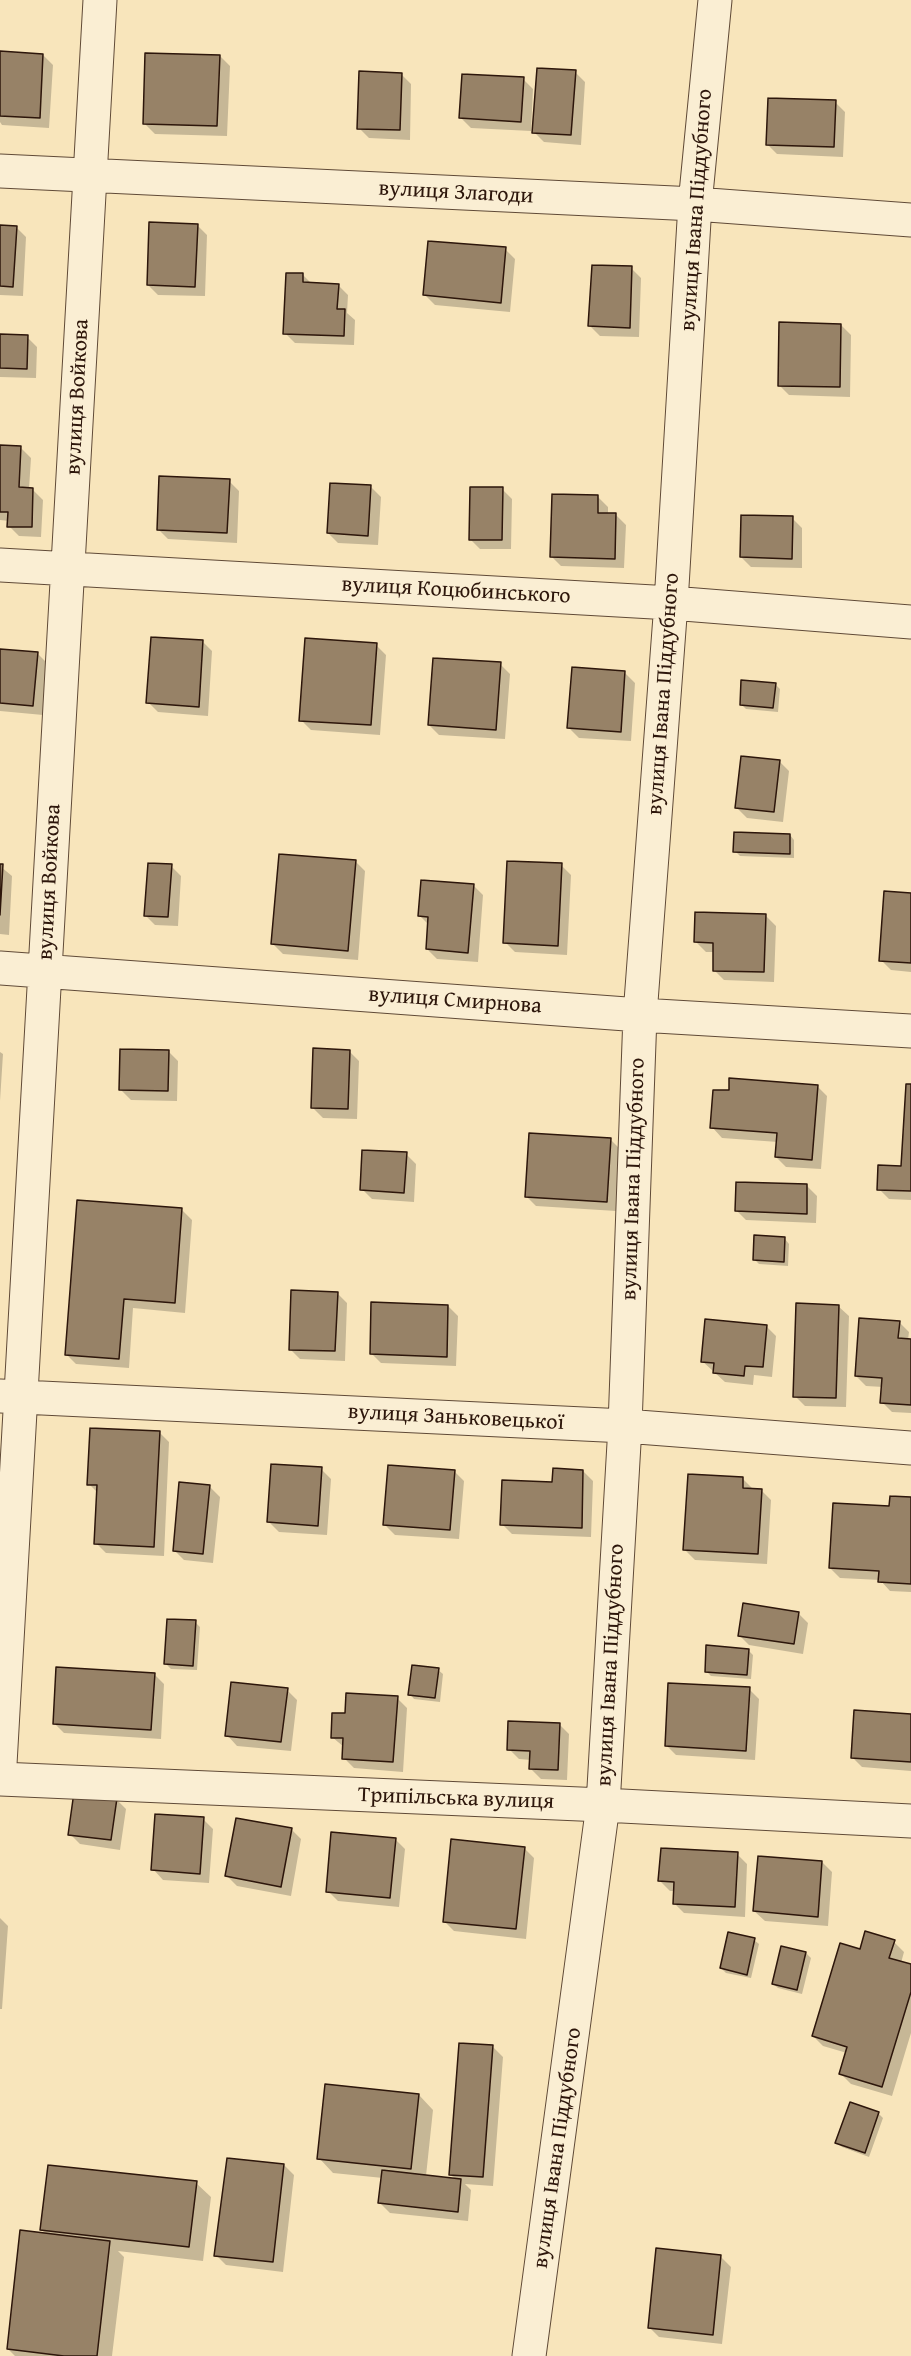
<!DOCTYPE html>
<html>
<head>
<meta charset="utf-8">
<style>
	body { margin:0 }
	canvas { display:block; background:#f8e5bb }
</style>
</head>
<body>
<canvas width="911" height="2356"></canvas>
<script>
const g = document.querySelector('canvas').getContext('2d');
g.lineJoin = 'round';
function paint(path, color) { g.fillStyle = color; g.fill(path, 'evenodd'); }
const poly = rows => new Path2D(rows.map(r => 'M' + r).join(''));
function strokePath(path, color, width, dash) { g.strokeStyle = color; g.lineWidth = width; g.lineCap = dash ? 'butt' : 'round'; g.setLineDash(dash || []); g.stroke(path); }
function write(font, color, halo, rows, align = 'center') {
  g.font = font + ' "Gentium Book Plus",serif'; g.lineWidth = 4.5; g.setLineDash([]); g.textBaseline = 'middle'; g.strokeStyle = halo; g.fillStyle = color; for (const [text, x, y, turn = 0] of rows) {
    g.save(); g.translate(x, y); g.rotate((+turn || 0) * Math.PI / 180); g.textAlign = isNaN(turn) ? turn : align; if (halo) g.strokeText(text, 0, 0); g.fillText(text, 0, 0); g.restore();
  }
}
paint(poly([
	[0,53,43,55,53,65,49,128,2,125,0,122],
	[220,56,230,66,227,136,155,134,145,124],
	[575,72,585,82,581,145,544,142,534,132],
	[401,74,411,84,410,140,369,138,359,128],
	[523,79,533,89,531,131,471,128,461,118],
	[835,102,845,112,843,157,777,154,767,144],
	[197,225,207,235,205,296,158,295,148,285],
	[0,226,16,227,26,237,23,296,0,295],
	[505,249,515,259,510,312,435,305,425,295],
	[631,268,641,278,639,337,600,336,590,326],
	[303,275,312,284,338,285,348,295,347,313,355,320,354,345,295,343,285,333],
	[841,325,851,335,850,397,789,395,779,385],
	[0,336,27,337,37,347,36,378,0,377],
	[0,446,21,448,31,458,29,489,33,490,43,500,41,537,19,536,9,526,9,521,0,520],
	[229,481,239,491,237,543,168,539,158,529],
	[371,487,381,497,378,545,338,543,328,533],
	[502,489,512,499,511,549,480,549,470,539],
	[598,497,608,507,608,514,616,515,626,525,624,568,561,566,551,556],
	[792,518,802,528,802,568,751,567,741,557],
	[202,641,212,651,208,716,158,712,148,702],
	[376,645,386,655,380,735,311,730,301,720],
	[0,650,37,653,47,663,43,715,0,711],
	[500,664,510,674,505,739,439,735,429,725],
	[625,673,635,683,631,741,579,738,569,728],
	[775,684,780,689,778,712,746,709,741,704],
	[779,761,789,771,783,822,747,818,737,808],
	[790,835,794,840,794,858,740,856,735,851],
	[355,861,365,871,358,960,283,954,273,944],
	[561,865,571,875,567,955,515,952,505,942],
	[0,866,12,876,9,935,0,934],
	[171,866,181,876,178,926,155,925,145,915],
	[473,885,483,895,478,962,437,959,427,949,429,925,420,916],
	[911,894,911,972,891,970,881,960],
	[766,916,776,926,774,982,724,980,714,970,715,952,706,952,696,942],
	[168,1051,178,1061,177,1101,131,1100,121,1090],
	[349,1051,359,1061,357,1119,323,1118,313,1108],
	[0,1052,3,1054,0,1101],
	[817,1086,827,1096,821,1169,786,1167,776,1157,778,1142,722,1138,712,1127],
	[911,1086,911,1200,889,1199,879,1189,902,1167],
	[610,1139,620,1149,616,1211,536,1206,526,1196],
	[406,1154,416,1164,414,1202,372,1199,362,1189],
	[807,1186,817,1196,816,1223,746,1220,736,1210],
	[182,1210,192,1220,185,1313,133,1308,129,1368,76,1364,66,1354],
	[785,1239,789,1244,788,1266,759,1264,754,1259],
	[337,1293,347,1303,345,1361,300,1359,290,1349],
	[448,1306,458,1316,456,1366,381,1363,371,1353],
	[838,1306,849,1316,846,1407,805,1406,795,1396],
	[899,1322,909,1332,908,1340,911,1340,911,1413,892,1412,882,1402,883,1387,866,1386,856,1376],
	[766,1326,776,1336,772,1377,754,1375,753,1385,725,1382,702,1361],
	[159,1432,169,1442,164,1556,106,1553,96,1543,98,1493,89,1484],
	[321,1469,331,1479,327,1535,279,1532,269,1522],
	[454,1471,464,1481,459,1539,395,1535,385,1525],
	[583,1471,593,1481,591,1537,512,1534,502,1524],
	[743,1479,753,1489,761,1490,771,1500,767,1564,695,1560,685,1550],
	[210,1487,220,1497,213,1563,184,1560,174,1550],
	[911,1498,911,1592,890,1591,880,1580,840,1578,830,1568,891,1508],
	[798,1613,808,1623,803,1654,749,1645,739,1635],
	[195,1622,200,1627,197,1670,171,1669,166,1664],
	[748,1650,753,1655,751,1679,711,1676,706,1671],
	[438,1670,443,1674,440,1702,414,1699,410,1694],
	[154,1674,164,1684,161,1739,64,1733,54,1723],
	[749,1689,759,1699,755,1760,676,1755,666,1745],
	[287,1690,297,1700,291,1751,237,1746,227,1735],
	[397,1698,407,1708,403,1772,354,1768,344,1758,344,1747,332,1737,346,1715],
	[911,1715,911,1771,862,1767,852,1757],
	[559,1724,569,1734,567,1780,541,1779,531,1769,531,1760,519,1759,509,1749],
	[116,1799,126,1809,120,1850,80,1844,70,1834],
	[203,1819,213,1829,209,1883,163,1880,153,1869],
	[291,1829,301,1839,291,1896,237,1886,227,1876],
	[395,1839,405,1849,399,1907,338,1901,328,1891],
	[524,1848,534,1858,526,1939,454,1931,444,1921],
	[737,1854,747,1864,745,1917,684,1913,674,1903,675,1891,670,1891,660,1881],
	[822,1862,832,1872,828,1926,765,1921,754,1911],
	[0,1918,8,1926,2,2009,0,2009],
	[754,1940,759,1944,751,1978,726,1973,721,1968],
	[894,1942,904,1952,901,1963,911,1966,911,2033,892,2096,851,2084,841,2074,847,2053,823,2046,813,2036,861,1950],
	[782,1948,806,1953,811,1958,802,1994,778,1988,773,1984],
	[493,2047,503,2057,493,2186,465,2184,471,2190,468,2221,390,2213,380,2203,383,2178,333,2173,319,2158,419,2095,433,2110,426,2176,456,2180,450,2174],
	[878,2113,883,2118,869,2157,842,2147,837,2143],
	[284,2165,294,2175,283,2272,226,2265,216,2255],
	[196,2183,211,2197,203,2261,118,2251,124,2257,112,2356,15,2356,8,2349,47,2235,42,2230],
	[721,2257,731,2267,722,2344,659,2337,649,2327]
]), '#0003');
const building = poly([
	[0,51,43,54,40,118,0,116,0,51],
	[145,53,220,55,217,126,143,124,145,53],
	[537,68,576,70,571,135,532,133,537,68],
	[359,71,402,73,400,130,357,129,359,71],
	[462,74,524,77,521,122,459,118,462,74],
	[768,98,836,100,834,147,766,145,768,98],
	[149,222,198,224,195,287,147,285,149,222],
	[0,225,17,226,13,287,0,286,0,225],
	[428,241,506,247,501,303,423,295,428,241],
	[592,265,632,266,630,328,588,326,592,265],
	[286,273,303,273,303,282,339,284,337,309,345,309,344,336,283,334,286,273],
	[779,322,841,324,840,387,778,386,779,322],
	[0,334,28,335,27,369,0,368,0,334],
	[0,445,21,446,19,487,33,488,32,527,7,527,8,512,0,512,0,445],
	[159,476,230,479,227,533,157,530,159,476],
	[330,483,371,485,368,536,327,533,330,483],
	[470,487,503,487,502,540,469,540,470,487],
	[552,494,598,495,598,513,616,513,615,559,550,557,552,494],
	[741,515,793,516,792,559,740,557,741,515],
	[151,637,203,640,199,707,146,703,151,637],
	[305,638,377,643,371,725,299,721,305,638],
	[0,649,38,652,33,706,0,703,0,649],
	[433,658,501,662,496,730,428,725,433,658],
	[572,667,625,671,621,732,567,728,572,667],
	[741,680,776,683,773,708,740,705,741,680],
	[741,756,780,760,774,812,735,808,741,756],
	[734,832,790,834,790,854,733,852,734,832],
	[279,854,356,860,348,951,271,944,279,854],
	[507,861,562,863,558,946,503,943,507,861],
	[148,863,172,864,168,917,144,916,148,863],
	[0,864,3,864,0,915,0,864],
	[421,880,474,884,468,953,426,949,428,917,418,916,421,880],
	[884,891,911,893,911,963,879,961,884,891],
	[695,912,766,914,764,972,713,971,713,943,694,942,695,912],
	[313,1048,350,1050,348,1109,311,1108,313,1048],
	[120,1049,169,1050,168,1091,119,1090,120,1049],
	[729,1078,818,1085,812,1160,775,1157,777,1133,710,1128,713,1090,729,1090,729,1078],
	[906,1084,911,1084,911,1191,877,1190,878,1165,901,1166,906,1084],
	[529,1133,611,1138,607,1202,525,1197,529,1133],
	[362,1150,407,1152,404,1193,360,1190,362,1150],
	[736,1182,807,1184,807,1214,735,1211,736,1182],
	[77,1200,182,1208,175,1303,124,1299,119,1359,65,1355,77,1200],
	[754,1235,785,1237,784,1262,753,1260,754,1235],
	[291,1290,338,1292,335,1351,289,1350,291,1290],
	[371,1302,448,1305,447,1357,370,1354,371,1302],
	[796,1303,839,1305,836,1398,793,1397,796,1303],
	[859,1318,900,1321,898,1338,911,1339,911,1405,880,1403,882,1378,855,1376,859,1318],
	[705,1319,767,1325,763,1367,745,1366,744,1376,713,1373,714,1363,701,1362,705,1319],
	[90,1428,160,1431,154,1547,94,1544,97,1485,87,1485,90,1428],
	[271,1464,322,1467,318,1526,267,1522,271,1464],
	[388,1465,455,1470,450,1530,383,1525,388,1465],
	[553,1468,583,1470,582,1528,500,1525,502,1480,552,1482,553,1468],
	[688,1474,743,1477,743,1488,762,1489,758,1554,683,1550,688,1474],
	[179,1482,210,1485,203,1554,173,1551,179,1482],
	[890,1496,911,1497,911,1584,878,1582,879,1571,829,1568,833,1503,889,1506,890,1496],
	[743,1603,799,1612,794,1644,738,1636,743,1603],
	[167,1619,196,1620,193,1666,164,1664,167,1619],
	[706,1645,749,1649,747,1675,705,1672,706,1645],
	[412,1665,439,1668,435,1698,408,1695,412,1665],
	[56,1667,155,1673,151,1730,53,1724,56,1667],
	[231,1682,288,1688,281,1742,225,1736,231,1682],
	[668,1683,750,1687,746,1751,665,1746,668,1683],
	[346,1693,398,1696,393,1762,342,1759,343,1738,331,1738,332,1713,345,1713,346,1693],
	[854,1710,911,1714,911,1762,851,1758,854,1710],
	[508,1721,560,1723,558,1770,529,1769,530,1751,507,1750,508,1721],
	[74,1792,117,1798,111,1840,68,1835,74,1792],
	[155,1814,204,1817,200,1874,151,1870,155,1814],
	[236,1818,292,1828,281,1887,225,1876,236,1818],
	[331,1832,396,1838,390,1898,326,1892,331,1832],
	[451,1839,525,1847,516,1929,443,1922,451,1839],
	[661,1848,738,1852,735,1907,673,1904,674,1882,658,1881,661,1848],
	[758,1856,822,1861,818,1917,753,1911,758,1856],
	[865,1931,895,1940,889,1958,911,1964,911,1992,882,2087,839,2074,847,2047,812,2036,840,1943,860,1949,865,1931],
	[728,1932,755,1938,747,1975,720,1968,728,1932],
	[781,1946,806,1952,797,1990,772,1984,781,1946],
	[459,2043,493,2045,483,2177,449,2175,459,2043],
	[325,2084,419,2094,411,2169,317,2159,325,2084],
	[850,2102,879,2112,865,2153,835,2143,850,2102],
	[227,2158,284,2164,273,2262,214,2256,227,2158],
	[48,2165,197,2181,189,2247,40,2230,48,2165],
	[382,2170,461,2179,458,2212,378,2203,382,2170],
	[20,2230,110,2241,97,2356,64,2356,7,2349,20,2230],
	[656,2248,721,2255,713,2335,648,2328,656,2248]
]);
paint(building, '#978267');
strokePath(building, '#2d160b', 1.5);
const minor = poly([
	[0,171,695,204,911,220],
	[0,565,671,603,911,622],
	[0,968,640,1015,911,1031],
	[0,1396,625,1426,911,1448],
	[0,1764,100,0],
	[0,1779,603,1805,911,1821],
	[529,2356,603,1805,625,1426,640,1015,671,603,695,204,715,0]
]);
strokePath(minor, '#604a37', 35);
strokePath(minor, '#faeed3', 33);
write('22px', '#2d160b', '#faeed3', [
	["вулиця Злагоди",456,193,3],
	["вулиця Івана Піддубного",697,210,-86],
	["вулиця Войкова",78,397,-87],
	["вулиця Коцюбинського",456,591,3],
	["вулиця Івана Піддубного",664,694,-86],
	["вулиця Войкова",50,882,-87],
	["вулиця Смирнова",455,1001,4],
	["вулиця Івана Піддубного",634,1179,-88],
	["вулиця Заньковецької",456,1418,3],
	["вулиця Івана Піддубного",611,1665,-87],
	["Трипільська вулиця",456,1799,2],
	["вулиця Івана Піддубного",558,2148,-82]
]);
</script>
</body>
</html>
